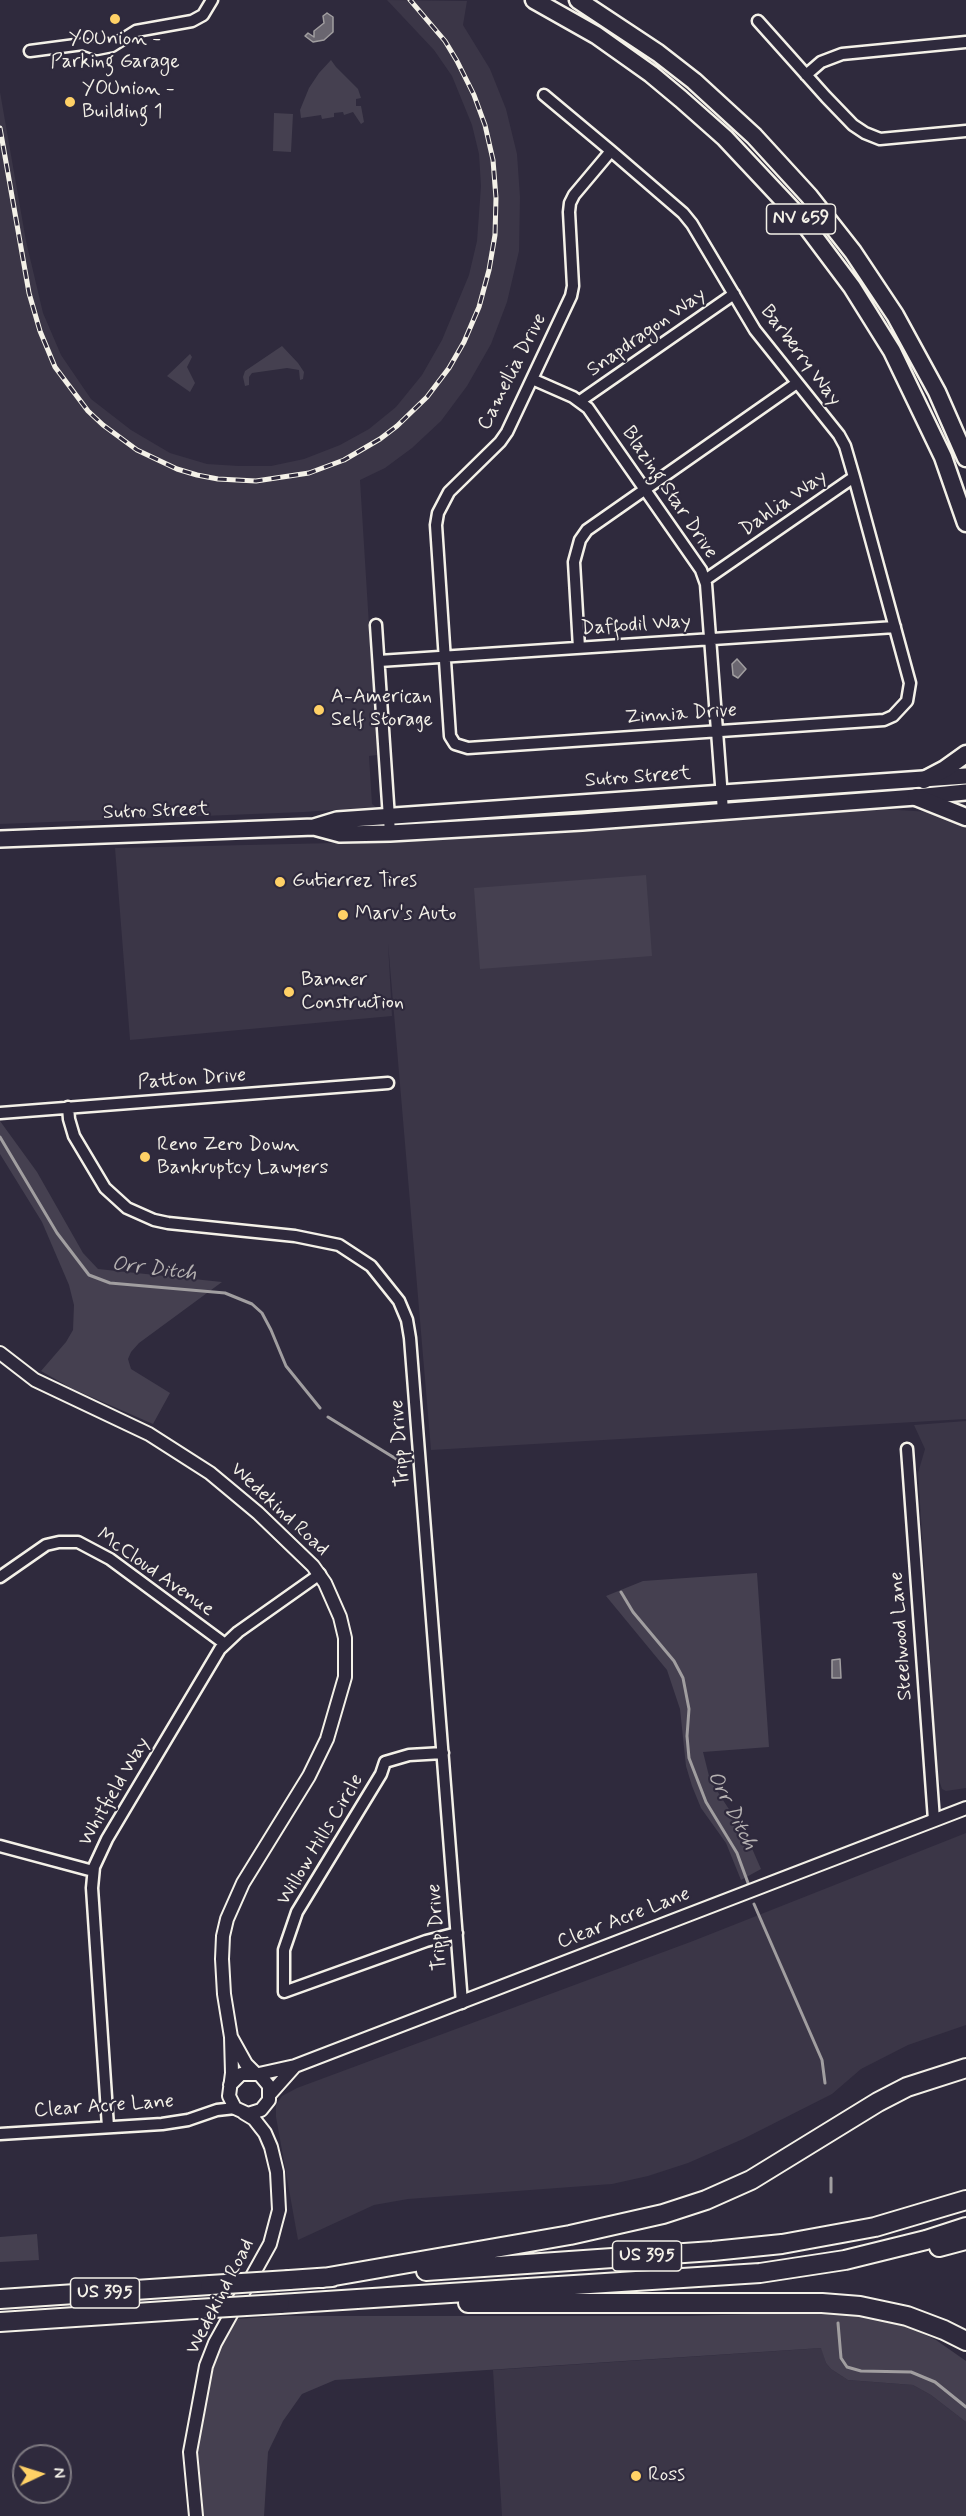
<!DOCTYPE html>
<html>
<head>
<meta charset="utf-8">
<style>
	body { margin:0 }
	#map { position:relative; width:966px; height:2516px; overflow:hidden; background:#2f2a3d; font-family:Mynerve,sans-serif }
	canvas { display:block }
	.north { position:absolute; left:12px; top:2444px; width:60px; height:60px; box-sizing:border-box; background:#2f2a3d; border:2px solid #7e7a81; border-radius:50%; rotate:86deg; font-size:16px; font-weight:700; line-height:24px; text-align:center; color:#f4f1e8 }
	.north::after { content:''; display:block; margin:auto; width:21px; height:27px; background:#ffd166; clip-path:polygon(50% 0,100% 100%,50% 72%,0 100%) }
</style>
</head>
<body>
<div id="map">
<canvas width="966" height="2516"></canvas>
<div class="north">N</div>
</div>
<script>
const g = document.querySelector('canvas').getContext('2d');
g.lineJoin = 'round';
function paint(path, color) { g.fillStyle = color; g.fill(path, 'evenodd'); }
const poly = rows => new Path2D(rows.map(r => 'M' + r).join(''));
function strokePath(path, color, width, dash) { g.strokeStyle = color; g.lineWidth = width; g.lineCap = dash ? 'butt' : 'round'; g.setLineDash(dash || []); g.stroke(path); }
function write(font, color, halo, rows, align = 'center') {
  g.font = font + ' Mynerve,sans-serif'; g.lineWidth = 4.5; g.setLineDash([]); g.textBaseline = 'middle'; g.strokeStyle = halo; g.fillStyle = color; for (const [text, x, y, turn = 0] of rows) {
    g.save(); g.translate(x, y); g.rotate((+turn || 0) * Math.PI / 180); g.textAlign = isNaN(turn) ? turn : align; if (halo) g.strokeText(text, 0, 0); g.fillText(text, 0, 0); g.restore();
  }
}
paint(poly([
	[387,0,467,1,463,25,490,69,506,109,517,154,520,197,519,251,507,302,491,344,467,386,441,421,412,448,385,468,360,480,377,755,369,756,372,804,376,807,304,812,0,824,0,92,26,241,43,313,61,355,91,399,131,430,170,453,207,464,239,466,271,466,304,459,340,445,369,429,396,407,422,375,442,340,469,275,477,241,481,186,479,154,472,125,452,76,434,50],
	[881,809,931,812,966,822,966,1419,431,1450,388,943,392,1016,130,1040,115,848,379,842],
	[966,1421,966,1788,946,1791,942,1789,938,1777,918,1473,925,1449,914,1425],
	[966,1833,966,2025,908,2045,861,2069,832,2094,743,2139,688,2163,648,2176,612,2184,408,2199,374,2205,298,2240,276,2117,276,2105,282,2096,297,2088,693,1941],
	[822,2348,826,2363,831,2369,848,2380,913,2385,931,2395,966,2422,966,2516,502,2516,493,2370]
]), '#3b3647');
paint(poly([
	[331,60,336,67,358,89,361,98,356,99,356,106,361,106,364,122,361,124,353,112,344,115,343,112,334,113,334,117,322,119,321,115,301,118,300,110,309,88,319,73],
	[274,113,293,114,291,152,273,151],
	[282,346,298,363,304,372,303,379,300,380,299,370,287,368,252,373,249,377,249,385,245,386,243,377,245,371],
	[190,354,192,357,187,367,195,383,190,392,167,376],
	[646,875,652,956,480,969,474,888],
	[0,1121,37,1172,83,1253,98,1269,222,1282,139,1343,131,1352,128,1359,131,1369,170,1393,153,1424,71,1388,41,1371,66,1342,73,1330,74,1305,69,1285,42,1222,0,1154],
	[757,1573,769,1747,703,1752,710,1780,747,1837,761,1869,741,1880,726,1843,701,1808,692,1786,686,1766,680,1709,667,1670,606,1596,643,1581],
	[37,2234,39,2260,0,2262,0,2237],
	[817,2312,862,2315,905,2325,936,2340,966,2361,966,2422,931,2395,913,2385,848,2380,831,2369,826,2363,821,2348,335,2380,302,2394,283,2421,268,2452,264,2516,202,2516,196,2467,198,2442,214,2361,237,2319,281,2316,690,2316]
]), '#454050');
const water = poly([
	[327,13,333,17,333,32,324,40,313,42,305,36,308,33,314,37,314,31,324,23,323,16,327,13],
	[737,659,746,669,738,678,733,675,732,664,737,659],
	[840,1659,841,1678,832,1678,832,1660,840,1659]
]);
paint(water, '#6a6670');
strokePath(water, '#a19ea0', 1.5);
strokePath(poly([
	[0,1137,57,1233,89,1275,110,1283,225,1293,252,1304,262,1313,271,1330,286,1366,320,1408],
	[328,1417,406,1465],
	[621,1592,633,1612,674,1661,683,1678,689,1709,687,1736,689,1758,706,1802,737,1853,748,1883],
	[754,1904,822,2060,825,2083],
	[831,2178,831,2192],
	[838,2323,841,2358,847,2367,861,2371,911,2372,935,2382,966,2407]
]), '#a19ea0', 3);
const minor = poly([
	[758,21,826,97,853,125,865,133,880,139,966,131],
	[30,51,83,44,97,49,112,46,136,31,192,21,203,15,212,0],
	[806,75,821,62,842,54,966,42],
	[544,95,611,151,683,213,692,224,755,330,839,435,845,446,854,477,910,683,907,701,893,716,884,720,468,748,455,744,450,736,436,525,438,513,449,492,500,442,507,432,571,296,573,286,569,212,570,203,574,195,611,151],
	[532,379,573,397,588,408,701,570,706,584,723,811],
	[580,401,734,294],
	[705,580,854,477],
	[376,625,390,833],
	[579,648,574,562,580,540,587,530,797,383],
	[379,661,895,627],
	[68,1107,69,1119,74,1136,105,1188,127,1208,154,1220,168,1223,295,1236,339,1245,371,1266,399,1301,407,1320,410,1338,462,2003],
	[0,1113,388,1083],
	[907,1449,934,1820],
	[0,1577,46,1545,59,1542,78,1542,110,1559,225,1644],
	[443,1753,409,1755,385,1762,381,1774,297,1912,284,1950,284,1992,426,1941,457,1933],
	[0,1846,93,1871],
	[108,2127,92,1888,94,1867,107,1839,220,1649,238,1632,320,1574],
	[0,2134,162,2124,188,2120,217,2110,235,2108]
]);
const tertiary = poly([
	[0,1353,35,1380,149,1434,210,1473,258,1513,313,1566,325,1583,340,1617,345,1638,345,1677,327,1739,309,1776,243,1883,227,1919,223,1936,222,1959,224,1994,231,2037,232,2073,229,2096,235,2108,248,2114,261,2110,269,2100,269,2086,259,2074,241,2074,230,2085],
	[231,2037,246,2064,255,2073],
	[259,2074,295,2066,966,1808],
	[271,2093,295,2066],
	[196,2516,190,2452,206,2366,215,2343,270,2244,279,2210,277,2172,271,2147,265,2133,254,2119,244,2113]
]);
const secondary = poly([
	[314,827,340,834,390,833,582,822,916,797,966,792],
	[0,839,314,827,337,820,966,776]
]);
const primary = poly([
	[534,0,596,35,651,74,681,99,725,138,801,219,852,287,892,351,943,457,966,523],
	[578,0,658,53,694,81,754,136,809,196,853,252,895,315,937,392,966,458],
	[924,780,945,769,966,754],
	[916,797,966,817]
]);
const motorway = poly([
	[939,2247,966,2240],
	[426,2271,713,2251,782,2244,875,2227,966,2200],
	[323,2278,570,2235,663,2214,706,2200,751,2180,878,2102,907,2087,966,2068],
	[289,2280,332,2277],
	[0,2299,210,2285],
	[468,2303,822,2303,860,2306,907,2316,944,2330,966,2341],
	[280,2304,760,2273,845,2260,926,2240,966,2227],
	[0,2322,196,2309]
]);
strokePath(minor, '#f4f1e8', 15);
strokePath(tertiary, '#f4f1e8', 16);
strokePath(secondary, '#f4f1e8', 20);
strokePath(primary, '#f4f1e8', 21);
strokePath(motorway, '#f4f1e8', 22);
strokePath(minor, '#2f2a3d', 10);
strokePath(tertiary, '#2f2a3d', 12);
strokePath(secondary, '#2f2a3d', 15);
strokePath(primary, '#2f2a3d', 16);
strokePath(motorway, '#2f2a3d', 18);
const rail = poly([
	[0,128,29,293,40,331,55,367,88,411,103,425,137,450,177,469,197,475,218,479,256,481,309,473,344,460,380,439,397,426,427,397,449,368,464,342,479,307,489,270,495,235,496,198,493,160,485,125,474,95,457,61,445,41,410,0]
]);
strokePath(rail, '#f4f1e8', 5);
strokePath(rail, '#2f2a3d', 3, [9]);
const motorwayBridge = poly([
	[210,2285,289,2280],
	[196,2309,280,2304]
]);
strokePath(motorwayBridge, '#f4f1e8', 22, []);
strokePath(motorwayBridge, '#2f2a3d', 18);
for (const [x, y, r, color] of [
	[115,19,6,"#ffd166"],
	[70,102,6,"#ffd166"],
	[319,710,6,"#ffd166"],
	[280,882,6,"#ffd166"],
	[343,915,6,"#ffd166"],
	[289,992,6,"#ffd166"],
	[145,1157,6,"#ffd166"],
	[636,2476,6,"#ffd166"]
]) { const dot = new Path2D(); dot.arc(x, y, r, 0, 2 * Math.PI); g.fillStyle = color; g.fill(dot); strokePath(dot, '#2f2a3d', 2); }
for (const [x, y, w] of [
	[801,219,69],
	[647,2256,69],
	[105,2293,69]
]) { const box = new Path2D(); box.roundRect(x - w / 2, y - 15, w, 30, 4.5); g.fillStyle = '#2f2a3d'; g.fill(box); strokePath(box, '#f4f1e8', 1.5); }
write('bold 18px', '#f4f1e8', null, [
	["NV 659",801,219],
	["US 395",647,2256],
	["US 395",105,2293]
]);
write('20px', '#f4f1e8', '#2f2a3d', [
	["YOUnion -",115,40,"center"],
	["Parking Garage",115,63,"center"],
	["YOUnion -",82,90],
	["Building 1",82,113],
	["A-American",331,698],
	["Self Storage",331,721],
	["Gutierrez Tires",292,882],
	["Marv's Auto",355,915],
	["Banner",301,981],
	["Construction",301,1004],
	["Reno Zero Down",157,1146],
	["Bankruptcy Lawyers",157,1169],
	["Ross",648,2476]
], 'left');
write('20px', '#f4f1e8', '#2f2a3d', [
	["Snapdragon Way",647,333,-35],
	["Barberry Way",800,356,53],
	["Camellia Drive",513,372,-63],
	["Blazing Star Drive",669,493,56],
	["Dahlia Way",784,504,-35],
	["Daffodil Way",636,626,-4],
	["Zinnia Drive",681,715,-4],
	["Sutro Street",638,778,-4],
	["Sutro Street",156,812,-2],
	["Patton Drive",192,1080,-4],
	["Tripp Drive",401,1443,-94],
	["Wedekind Road",279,1510,43],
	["McCloud Avenue",155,1573,35],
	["Steelwood Lane",902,1636,-94],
	["Whitfield Way",115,1792,-60],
	["Willow Hills Circle",321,1840,-59],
	["Clear Acre Lane",624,1919,-21],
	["Tripp Drive",438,1927,-94],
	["Clear Acre Lane",104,2107,-4],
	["Wedekind Road",221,2297,-63]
]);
write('italic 21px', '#b6b2b2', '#2f2a3d', [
	["Orr Ditch",154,1270,7],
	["Orr Ditch",731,1811,63]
]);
</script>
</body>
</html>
